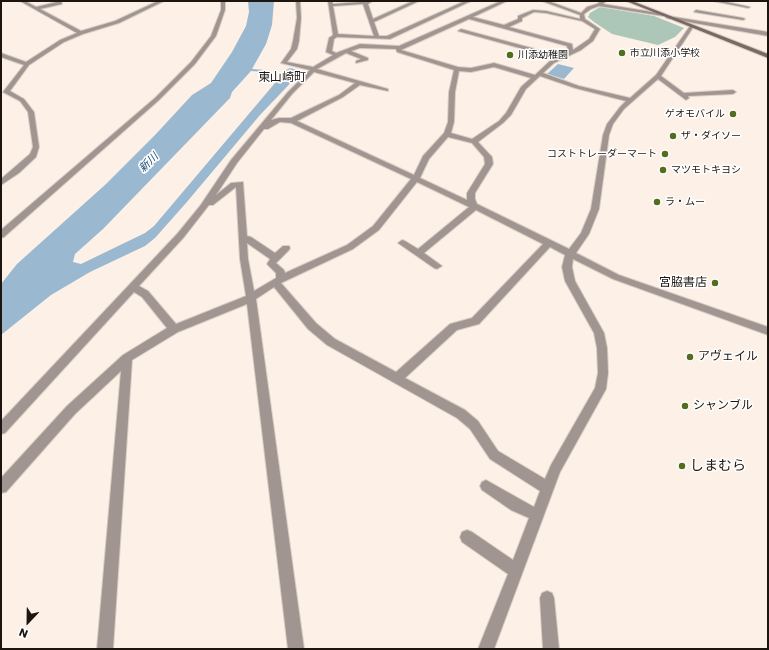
<!DOCTYPE html>
<html>
<head>
<meta charset="utf-8">
<style>
	body { margin:0 }
	#map { position:relative; width:769px; height:650px; overflow:hidden; background:#fdf0e6; font-family:Poppins,sans-serif }
	canvas { display:block }
	.frame { position:absolute; inset:0; border:2px solid #1d1610; pointer-events:none }
	.north { position:absolute; left:8px; top:602px; width:40px; height:40px; -webkit-text-stroke:3px #fff; paint-order:stroke; rotate:202deg; font-size:11px; font-weight:700; line-height:16px; text-align:center; color:#1d1610 }
	.north::after { content:''; display:block; margin:auto; width:14px; height:18px; background:#1d1610; clip-path:polygon(50% 0,100% 100%,50% 72%,0 100%) }
</style>
</head>
<body>
<div id="map">
<canvas width="769" height="650"></canvas>
<div class="frame"></div>
<div class="north">N</div>
</div>
<script>
const g = document.querySelector('canvas').getContext('2d');
g.lineJoin = 'round';
function paint(path, color) { g.fillStyle = color; g.fill(path, 'evenodd'); }
const poly = rows => new Path2D(rows.map(r => 'M' + r).join(''));
function strokePath(path, color, width, dash) { g.strokeStyle = color; g.lineWidth = width; g.lineCap = dash ? 'butt' : 'round'; g.setLineDash(dash || []); g.stroke(path); }
function write(font, color, halo, rows, align = 'center') {
  g.font = font + ' Poppins,"Noto Sans JP",sans-serif'; g.lineWidth = 3; g.setLineDash([]); g.textBaseline = 'middle'; g.strokeStyle = halo; g.fillStyle = color; for (const [text, x, y, turn = 0] of rows) {
    g.save(); g.translate(x, y); g.rotate((+turn || 0) * Math.PI / 180); g.textAlign = isNaN(turn) ? turn : align; if (halo) g.strokeText(text, 0, 0); g.fillText(text, 0, 0); g.restore();
  }
}
paint(poly([
	[600,7,654,16,684,28,675,37,658,45,612,34,594,22,588,17,590,13]
]), '#acc6b8');
paint(poly([
	[248,1,274,1,272,25,266,44,252,69,265,70,265,72,251,71,232,92,230,98,103,229,75,254,73,262,81,264,145,233,154,226,286,70,290,68,302,71,260,115,186,203,155,238,145,246,90,272,51,295,1,335,1,284,17,264,106,184,155,135,192,95,211,83,232,52,246,26,249,12],
	[558,64,574,68,564,79,547,74]
]), '#9ab9d1');
const street = poly([
	[20,1,25,1,36,7,61,1,62,4,40,9,81,31,115,21,158,1,164,1,119,23,83,34,64,42,29,65,10,91,24,99,34,112,39,147,36,157,19,173,1,185,1,179,30,154,33,147,28,112,20,101,3,92,24,65,1,57,1,53,26,62,60,40,77,33,20,1],
	[221,1,225,1,225,10,216,36,195,64,159,100,4,237,1,238,1,230,155,98,191,62,211,36,221,10,221,1],
	[296,1,300,1,301,18,299,41,297,49,287,62,313,67,333,55,326,52,329,38,333,35,328,1,332,1,333,4,373,1,368,4,373,19,413,1,419,1,374,22,379,36,387,36,465,1,471,1,390,39,337,37,334,39,332,51,336,53,360,44,399,46,501,1,507,1,473,17,504,25,518,19,518,16,533,10,546,11,580,19,580,15,542,1,548,1,581,13,587,7,597,4,601,1,606,1,603,4,665,14,663,16,599,6,591,9,584,14,585,19,600,29,593,41,581,50,554,63,543,73,579,86,630,98,656,75,690,26,694,26,661,76,684,93,733,90,736,92,733,94,688,96,689,98,686,100,658,79,624,109,613,124,609,135,599,209,589,234,576,253,619,275,768,327,768,335,613,279,573,259,572,267,575,281,604,333,607,348,608,373,606,389,560,472,494,649,478,649,508,574,462,542,460,537,462,532,467,530,472,532,513,560,529,518,511,510,482,490,480,486,482,482,486,480,534,507,540,491,490,459,470,429,457,418,327,345,308,329,274,287,256,299,304,649,288,649,247,304,178,332,132,360,113,649,97,649,121,371,75,414,6,492,1,493,1,478,67,406,123,355,167,328,142,297,134,292,5,433,1,434,1,421,178,233,200,206,231,160,288,92,310,70,281,63,291,49,293,41,297,18,296,1],
	[363,4,374,36,338,34,333,6,363,4],
	[534,12,546,13,582,21,595,29,589,39,573,50,572,44,509,27,522,21,522,18,534,12],
	[469,19,567,46,568,52,561,56,461,29,458,31,556,58,550,61,535,75,494,63,471,68,458,67,401,50,469,19],
	[360,48,396,49,397,52,454,70,449,92,448,122,444,133,423,156,414,175,297,121,343,97,360,85,388,91,388,89,317,69,346,53,361,59,356,61,356,63,368,60,368,58,351,51,360,48],
	[494,67,531,78,521,87,506,113,499,121,472,139,451,133,454,122,455,92,459,71,471,72,494,67],
	[314,72,355,83,339,95,291,118,279,118,271,120,292,94,314,72],
	[540,76,575,88,626,101,620,107,607,124,603,135,591,209,581,233,569,249,477,204,475,199,475,193,493,164,492,157,478,142,503,123,511,115,526,89,540,76],
	[280,122,291,123,411,179,373,226,347,245,285,273,284,270,276,263,289,250,290,248,289,246,283,246,275,253,251,237,247,236,243,182,231,183,216,195,237,163,264,129,268,129,280,122],
	[448,137,472,143,484,157,485,164,467,193,467,200,420,178,429,159,448,137],
	[417,182,469,207,418,249,405,241,402,240,398,243,434,268,437,269,442,266,424,253,476,210,543,244,472,318,450,324,396,372,335,339,316,323,281,283,353,249,379,230,417,182],
	[236,187,240,259,246,296,176,324,148,291,139,286,184,237,209,205,213,205,236,187],
	[247,243,270,259,267,264,276,273,276,278,254,291,248,259,247,243],
	[550,247,565,255,562,267,565,281,594,333,597,348,598,373,595,388,551,465,545,479,498,451,478,421,465,410,405,378,457,330,479,324,550,247],
	[713,1,722,1,750,7,748,8,713,1],
	[696,10,743,18,745,19,743,20,694,12,696,10],
	[668,16,768,32,768,36,666,18,668,16],
	[547,591,552,593,554,598,559,649,543,649,540,598,542,593,547,591]
]);
const secondary = poly([
	[626,1,632,1,768,54,768,58,626,1]
]);
strokePath(street, '#d9cdc4', 2);
strokePath(secondary, '#d9cdc4', 2);
paint(street, '#a19592');
paint(secondary, '#796964');
for (const [x, y, r, color] of [
	[622,53,4,"#536d1f"],
	[510,55,4,"#536d1f"],
	[733,114,4,"#536d1f"],
	[673,136,4,"#536d1f"],
	[665,154,4,"#536d1f"],
	[663,170,4,"#536d1f"],
	[657,202,4,"#536d1f"],
	[715,283,4,"#536d1f"],
	[690,357,4,"#536d1f"],
	[685,406,4,"#536d1f"],
	[682,466,4,"#536d1f"]
]) { const dot = new Path2D(); dot.arc(x, y, r, 0, 2 * Math.PI); g.fillStyle = color; g.fill(dot); strokePath(dot, '#fff', 1.5); }
write('10px', '#1d1610', '#fff', [
	["市立川添小学校",630,53],
	["川添幼稚園",518,55],
	["ゲオモバイル",725,114,"right"],
	["ザ・ダイソー",681,136],
	["コストトレーダーマート",657,154,"right"],
	["マツモトキヨシ",671,170],
	["ラ・ムー",665,202]
], 'left');
write('italic 11px', '#235679', '#fff', [
	["新川",149,163,-45]
]);
write('12px', '#1d1610', '#fff', [
	["東山崎町",282,78]
]);
write('12px', '#1d1610', '#fff', [
	["宮脇書店",707,283,"right"],
	["アヴェイル",698,357],
	["シャンブル",693,406]
], 'left');
write('14px', '#1d1610', '#fff', [
	["しまむら",690,466]
], 'left');
</script>
</body>
</html>
